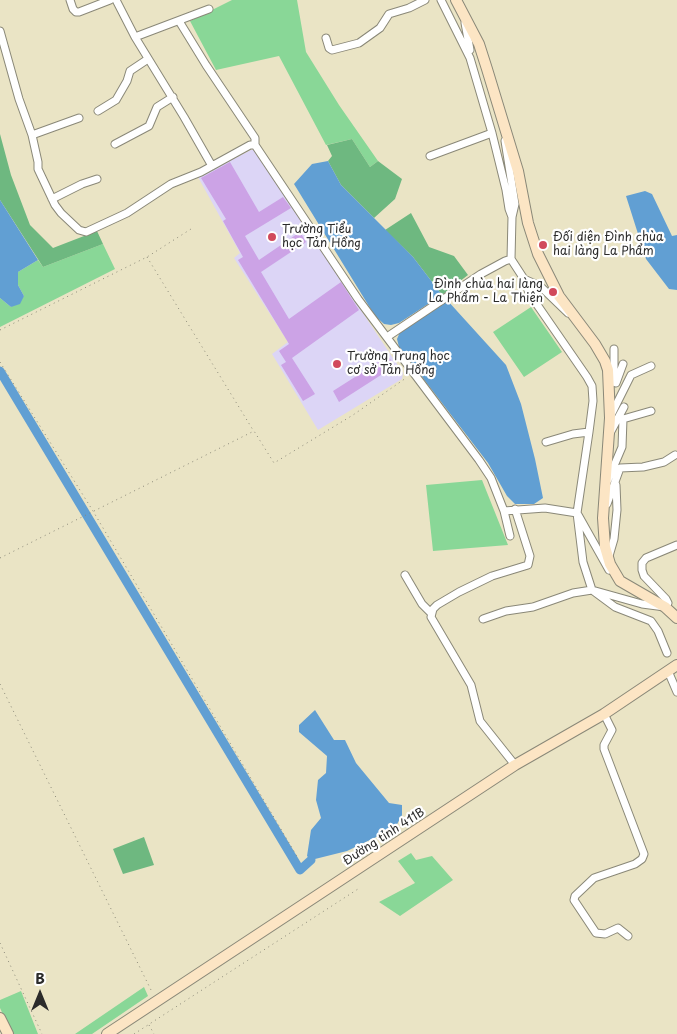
<!DOCTYPE html>
<html>
<head>
<meta charset="utf-8">
<style>
	body { margin:0 }
	#map { position:relative; width:677px; height:1034px; overflow:hidden; background:#eae4c5; font-family:"Playpen Sans",sans-serif }
	canvas { display:block }
	.north { position:absolute; left:15px; top:969px; width:50px; height:50px; -webkit-text-stroke:4px #fff; paint-order:stroke; rotate:0deg; font-size:14px; font-weight:700; line-height:20px; text-align:center; color:#2b2b2b }
	.north::after { content:''; display:block; margin:auto; width:18px; height:22px; background:#2b2b2b; clip-path:polygon(50% 0,100% 100%,50% 72%,0 100%) }
</style>
</head>
<body>
<div id="map">
<canvas width="677" height="1034"></canvas>
<div class="north">B</div>
</div>
<script>
const g = document.querySelector('canvas').getContext('2d');
g.lineJoin = 'round';
function paint(path, color) { g.fillStyle = color; g.fill(path, 'evenodd'); }
const poly = rows => new Path2D(rows.map(r => 'M' + r).join(''));
function strokePath(path, color, width, dash) { g.strokeStyle = color; g.lineWidth = width; g.lineCap = dash ? 'butt' : 'round'; g.setLineDash(dash || []); g.stroke(path); }
function write(font, color, halo, rows, align = 'center') {
  g.font = font + ' "Playpen Sans",sans-serif'; g.lineWidth = 4.5; g.setLineDash([]); g.textBaseline = 'middle'; g.strokeStyle = halo; g.fillStyle = color; for (const [text, x, y, turn = 0] of rows) {
    g.save(); g.translate(x, y); g.rotate((+turn || 0) * Math.PI / 180); g.textAlign = isNaN(turn) ? turn : align; if (halo) g.strokeText(text, 0, 0); g.fillText(text, 0, 0); g.restore();
  }
}
paint(poly([
	[253,149,403,373,402,379,318,430,272,354,288,342,234,258,240,253,198,177]
]), '#dcd5f6');
paint(poly([
	[232,0,297,0,306,52,339,105,378,161,370,167,352,139,326,145,279,56,216,70,190,21],
	[103,244,115,269,0,327,0,298,11,307,24,296,18,285,18,272,38,260,43,267],
	[531,307,562,352,524,377,493,332],
	[482,480,508,545,433,551,426,485],
	[411,853,416,860,432,856,453,880,400,916,379,902,415,883,398,861],
	[144,987,148,996,92,1034,75,1034],
	[21,991,38,1034,12,1034,0,1008,0,1000]
]), '#89d797');
paint(poly([
	[0,134,11,175,30,225,53,248,97,231,103,244,43,267,0,200],
	[352,139,370,167,378,161,402,179,395,199,374,218,341,185,328,161,332,156,327,145],
	[411,213,429,247,454,256,468,275,442,295,413,257,385,230],
	[144,837,154,865,123,874,113,849]
]), '#6eb880');
paint(poly([
	[328,161,341,185,413,257,442,295,399,323,391,325,384,324,375,316,294,184,312,164],
	[645,191,652,194,672,236,677,235,677,290,669,289,646,259,626,196],
	[0,200,38,260,18,272,18,285,24,296,20,304,11,307,0,298],
	[447,300,506,365,521,404,535,459,543,498,534,504,515,504,507,496,488,463,399,347,397,339,400,332],
	[315,710,334,740,345,740,356,763,389,803,402,805,402,815,395,828,347,851,311,860,307,856,311,830,321,818,316,800,318,780,326,773,327,756,299,732,299,725]
]), '#619fd3');
strokePath(poly([
	[0,371,300,870,311,860]
]), '#619fd3', 9);
paint(poly([
	[230,162,259,212,283,197,291,208,245,236,259,260,300,232,306,242,261,272,289,319,341,282,359,310,292,358,315,394,303,401,281,365,286,362,279,351,289,344,238,260,243,257,223,221,226,219,201,178],
	[388,356,395,366,339,402,333,391]
]), '#cca3e6');
const street = poly([
	[70,0,73,9,76,12,79,12,110,0],
	[116,0,135,37,184,117,212,166],
	[441,0,470,58,492,133,506,190,509,209,512,217],
	[179,21,206,65,255,138,255,145],
	[465,23,470,50],
	[0,31,19,99,32,135,79,118],
	[135,37,209,9],
	[326,38,329,48,332,50,359,43,380,28,389,14,409,8,425,0],
	[98,111,116,100,127,81,130,71,148,59],
	[32,135,38,162,38,169,55,205,61,213,79,230,86,232,127,213,171,184,201,172,250,145,255,145,358,299,479,460,491,478,504,511,545,508,577,513,583,562,592,590,615,607,651,621,658,631,667,653],
	[505,141,515,204,512,217,511,259],
	[115,144,149,126,157,107,173,97],
	[430,156,492,133],
	[52,199,82,184,97,179],
	[568,313,540,286,524,279,529,293,587,377,592,386,593,401,589,432,577,513,609,570],
	[387,337,481,274,505,261,511,259,524,279],
	[616,383,623,364],
	[610,385,614,373,614,349],
	[611,415,631,375,651,366],
	[610,433,624,407],
	[546,442,573,434,589,432],
	[608,480,622,447,623,419,651,411],
	[607,504,620,468,643,467,664,462,675,455],
	[515,509,530,556,528,565,492,576,459,592,437,605,433,609,431,617,471,685,480,721,515,765],
	[504,511,510,536],
	[609,556,614,539,617,510,616,485],
	[405,575,422,604,431,613],
	[483,619,506,611,533,607,573,593,592,590,642,604,665,607,668,603,666,599,644,576,642,570,642,563,646,558,677,545],
	[668,671,677,692],
	[604,714,612,730,604,745,604,749,644,854,642,859,635,864,594,878,575,896,574,900,596,933,605,934,618,928,628,936]
]);
const secondary = poly([
	[456,0,479,44,487,69,518,171,528,223,538,254,559,296,595,344,605,361,608,370,610,418,603,518,605,547,610,564,620,581,665,607,677,618],
	[0,1018,8,1034],
	[107,1034,515,765,604,714,677,665]
]);
strokePath(street, '#8a8878', 9);
strokePath(secondary, '#8a8878', 12);
strokePath(poly([
	[147,257,253,430],
	[0,330,147,257,191,229],
	[0,362,93,511,298,858],
	[0,558,254,431,274,463,353,415,406,378],
	[0,684,152,992],
	[0,943,42,1034],
	[149,1025,154,1034],
	[134,1034,358,889]
]), '#8a8878', 1, [1, 4]);
strokePath(street, '#fff', 7);
strokePath(secondary, '#fce5c4', 10);
for (const [x, y, r, color] of [
	[272,237,5,"#d1495b"],
	[543,245,5,"#d1495b"],
	[553,292,5,"#d1495b"],
	[337,364,5,"#d1495b"]
]) { const dot = new Path2D(); dot.arc(x, y, r, 0, 2 * Math.PI); g.fillStyle = color; g.fill(dot); strokePath(dot, '#fff', 2); }
write('12px', '#2b2b2b', '#fff', [
	["Trường Tiểu",282,230],
	["học Tản Hồng",282,244],
	["Đối diện Đình chùa",553,238],
	["hai làng La Phẩm",553,252],
	["Đình chùa hai làng",543,285,"right"],
	["La Phẩm - La Thiện",543,299,"right"],
	["Trường Trung học",347,357],
	["cơ sở Tản Hồng",347,371]
], 'left');
write('12px', '#2b2b2b', '#fff', [
	["Đường tỉnh 411B",384,837,-33]
]);
</script>
</body>
</html>
